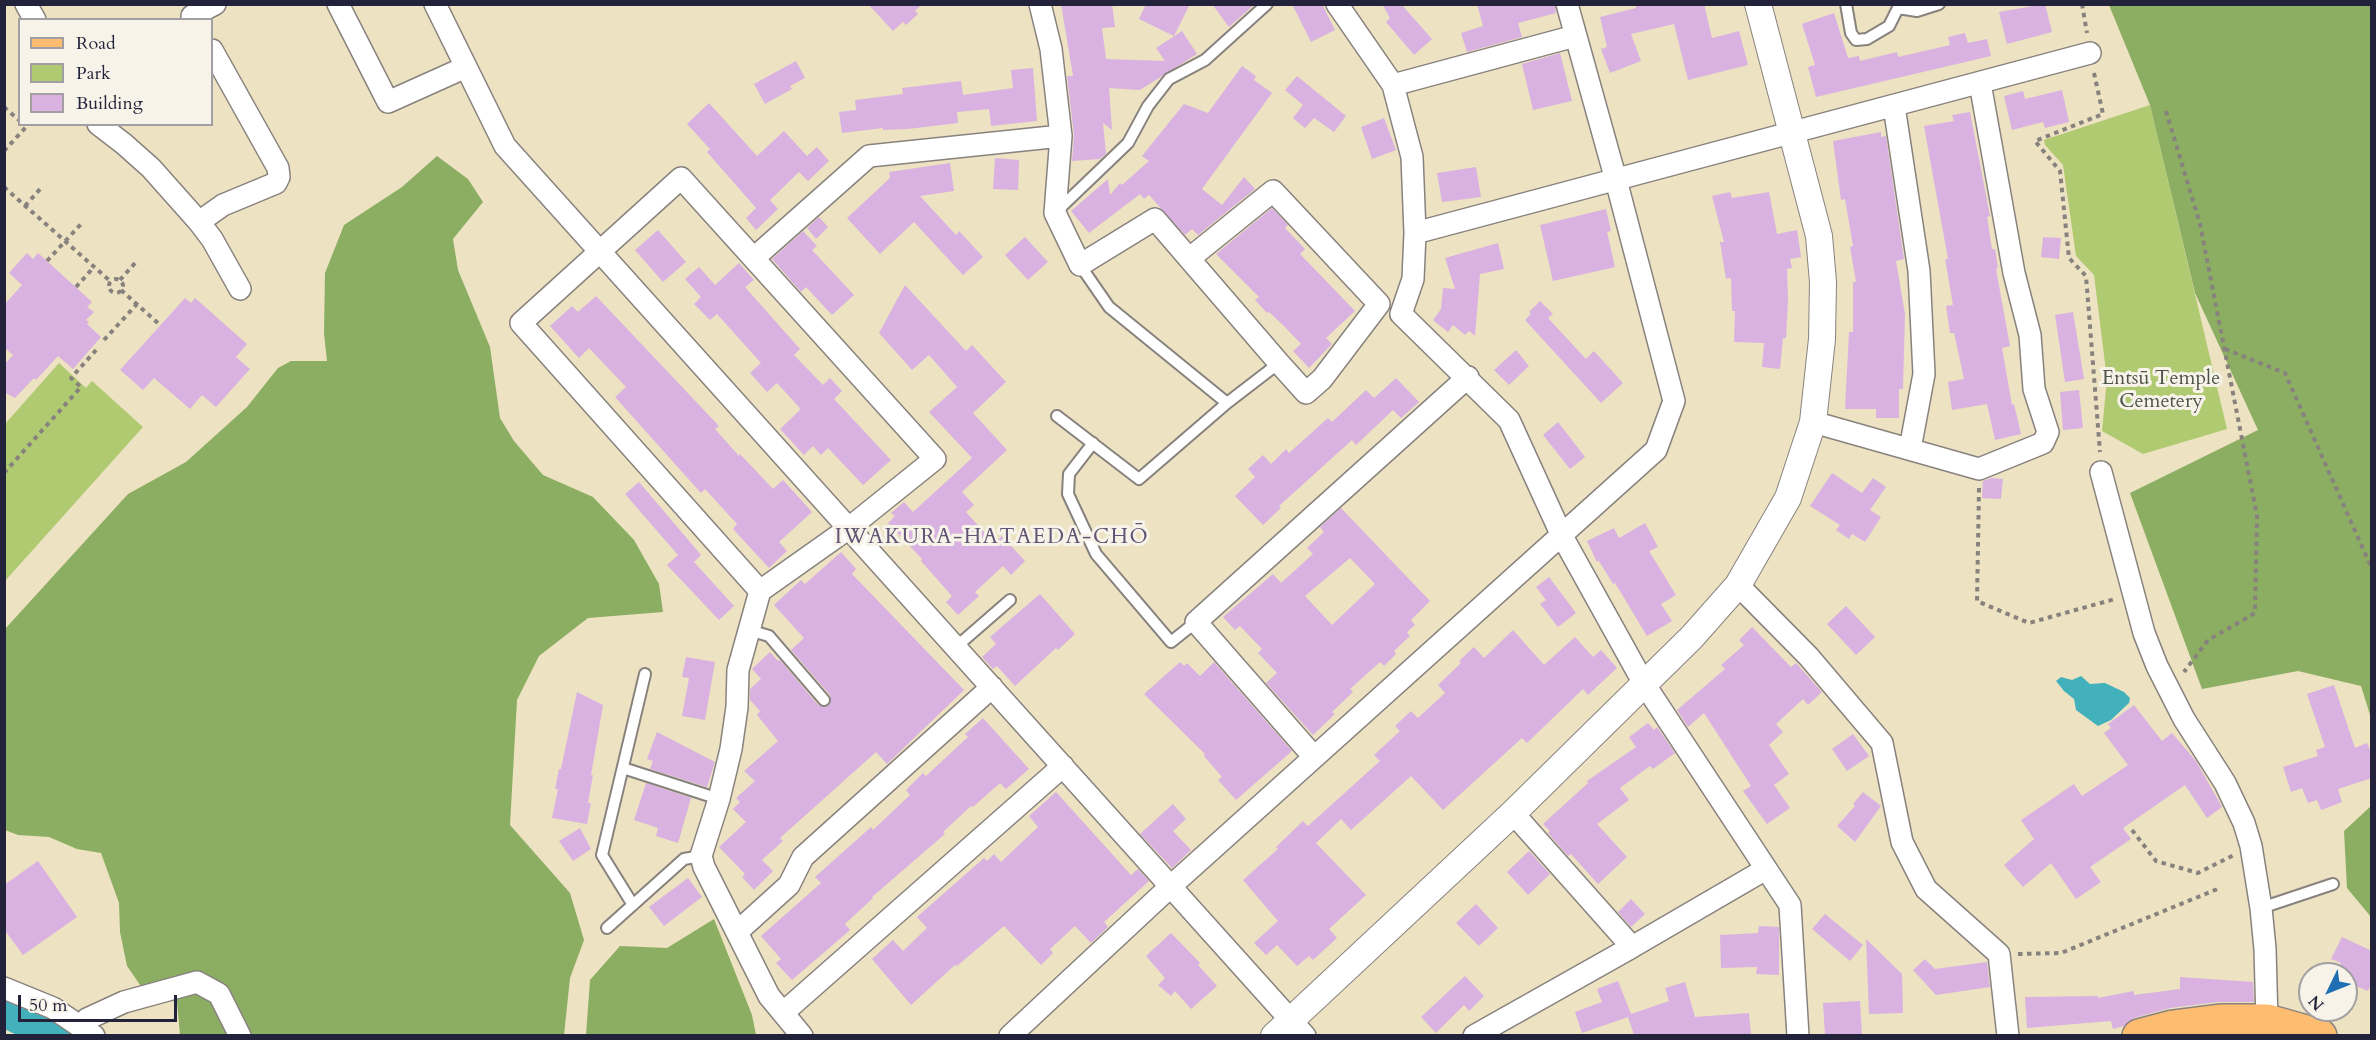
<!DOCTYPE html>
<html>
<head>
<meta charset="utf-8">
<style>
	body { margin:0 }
	#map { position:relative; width:2376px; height:1040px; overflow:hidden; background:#ede2c2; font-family:Cardo,serif }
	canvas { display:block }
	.frame { position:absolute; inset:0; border:6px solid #22223b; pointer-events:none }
	.legend { position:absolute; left:18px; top:18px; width:195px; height:108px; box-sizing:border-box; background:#f7f3e8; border:2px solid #a29fa3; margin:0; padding:8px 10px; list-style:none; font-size:18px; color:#22223b }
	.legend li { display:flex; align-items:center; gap:12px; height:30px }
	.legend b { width:30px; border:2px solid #a29fa3 }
	.north { position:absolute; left:2298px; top:962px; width:60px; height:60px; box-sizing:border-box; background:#f7f3e8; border:2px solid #a29fa3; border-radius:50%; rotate:227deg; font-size:16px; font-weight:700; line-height:24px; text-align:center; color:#22223b }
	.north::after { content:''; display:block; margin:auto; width:21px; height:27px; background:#1f6fb2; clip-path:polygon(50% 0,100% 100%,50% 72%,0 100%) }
	.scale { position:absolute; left:18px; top:995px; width:159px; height:27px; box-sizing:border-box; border:3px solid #22223b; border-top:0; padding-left:8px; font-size:18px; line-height:21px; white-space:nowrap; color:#22223b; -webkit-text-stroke:4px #f7f3e8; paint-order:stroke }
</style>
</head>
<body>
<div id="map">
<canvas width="2376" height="1040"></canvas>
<div class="frame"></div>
<ul class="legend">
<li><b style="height:8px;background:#fdbc70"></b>Road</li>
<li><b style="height:16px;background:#afca70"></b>Park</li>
<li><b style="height:16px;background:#d9b2e1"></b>Building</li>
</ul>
<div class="north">N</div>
<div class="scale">50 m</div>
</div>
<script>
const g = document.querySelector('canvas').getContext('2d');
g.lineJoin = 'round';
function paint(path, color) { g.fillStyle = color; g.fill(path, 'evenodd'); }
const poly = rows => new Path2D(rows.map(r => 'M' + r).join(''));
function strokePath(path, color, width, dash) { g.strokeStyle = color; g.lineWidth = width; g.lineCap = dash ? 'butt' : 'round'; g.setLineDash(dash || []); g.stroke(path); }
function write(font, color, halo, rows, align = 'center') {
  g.font = font + ' Cardo,serif'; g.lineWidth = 6; g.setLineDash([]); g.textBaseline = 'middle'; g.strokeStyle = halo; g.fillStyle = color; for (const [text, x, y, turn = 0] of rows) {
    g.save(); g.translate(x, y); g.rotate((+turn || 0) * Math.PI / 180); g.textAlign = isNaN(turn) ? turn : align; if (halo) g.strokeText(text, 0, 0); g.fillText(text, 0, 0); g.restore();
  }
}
paint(poly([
	[2150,105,2227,429,2143,454,2102,431,2107,379,2094,275,2076,256,2063,165,2045,145,2044,140],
	[59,363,86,388,92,381,143,427,5,581,5,424]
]), '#afca70');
paint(poly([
	[2109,5,2371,5,2371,718,2361,686,2298,671,2202,689,2130,493,2258,430,2195,293,2150,105],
	[437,156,468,179,483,202,453,239,458,270,490,347,500,418,514,441,543,475,593,497,634,540,659,584,663,612,588,618,539,656,517,700,510,825,570,893,584,940,570,978,564,1035,180,1035,177,1002,147,995,127,966,120,932,119,903,101,853,77,849,49,837,18,835,5,830,5,629,128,494,186,462,247,407,278,368,291,361,327,361,324,333,325,273,344,225,402,187],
	[2371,806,2371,917,2347,888,2344,831],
	[714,919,752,1015,756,1035,586,1035,590,980,620,946,667,948]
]), '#8bae62');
paint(poly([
	[2081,676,2090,684,2105,683,2124,692,2130,698,2129,703,2111,720,2098,726,2076,710,2074,699,2064,691,2056,681,2061,677,2072,680]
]), '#42b1bc');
strokePath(poly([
	[4,1008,64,1036]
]), '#42b1bc', 38);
paint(poly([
	[868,4,922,4,915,11,918,14,906,25,903,22,893,31],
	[1061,4,1112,4,1115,27,1102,28,1106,59,1165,61,1156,48,1182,31,1197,54,1140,90,1109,88,1112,130,1103,123,1106,154,1100,159,1072,161,1074,135,1067,76,1073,76],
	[1146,4,1190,4,1174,36,1139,19],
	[1212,4,1255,4,1229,27],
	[1292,4,1322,4,1335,30,1311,42],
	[1382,4,1401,4,1432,39,1414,55,1386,22,1390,18],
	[1477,4,1555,4,1556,13,1518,23,1522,37,1467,52,1461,33,1483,26],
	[1636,4,1704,4,1712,38,1739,31,1748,65,1688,80,1674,24,1631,34,1641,61,1610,73,1601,49,1607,47,1600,17,1636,8],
	[2045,4,2052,32,2007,44,1999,12],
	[1834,13,1848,58,1859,56,1860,61,1897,52,1898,57,1950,45,1948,37,1965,33,1968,43,1987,39,1991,56,1816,97,1808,67,1815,65,1802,24],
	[1560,53,1572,101,1533,110,1522,64],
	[796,61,805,78,790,86,792,89,765,104,754,84],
	[1242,66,1256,76,1254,80,1272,93,1202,189,1222,205,1244,177,1255,189,1198,235,1192,229,1185,235,1149,195,1144,199,1140,194,1089,233,1071,211,1108,179,1110,195,1120,183,1122,185,1149,161,1142,156,1184,104,1208,113],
	[1033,68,1037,121,991,126,989,109,957,112,958,123,908,129,883,130,883,128,842,133,839,112,856,110,855,100,903,94,902,88,961,81,963,95,1013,88,1011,70],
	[1297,76,1346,116,1334,132,1314,118,1305,128,1293,118,1303,105,1285,90],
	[2062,90,2069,122,2045,128,2043,122,2012,130,2004,96,2023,91,2025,99],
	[709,103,757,156,784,131,807,156,817,147,829,161,808,181,799,172,770,200,778,209,756,230,746,218,756,208,707,152,710,149,687,124],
	[1970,112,1990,216,1987,217,1992,249,1995,249,1998,268,1996,269,2010,346,2002,348,2012,405,2014,404,2021,434,1995,440,1987,404,1952,410,1948,382,1964,379,1954,333,1950,333,1946,306,1953,305,1945,259,1948,259,1924,126,1954,121,1952,115],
	[1384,118,1396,150,1372,159,1361,127],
	[1881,132,1881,137,1886,136,1904,259,1896,261,1905,314,1903,389,1899,389,1899,418,1876,418,1876,409,1845,409,1849,332,1853,332,1853,282,1856,282,1850,247,1853,246,1845,199,1841,200,1833,141],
	[995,158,1019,160,1018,190,993,189],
	[950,163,954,191,920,196,956,235,959,231,983,257,963,275,914,222,880,254,847,218,890,178,889,172],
	[1476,167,1481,197,1442,202,1437,173],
	[1730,192,1732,198,1769,192,1777,234,1797,230,1801,257,1790,259,1792,268,1787,269,1788,300,1786,338,1783,338,1780,369,1762,367,1764,343,1734,342,1735,311,1732,311,1731,278,1726,279,1720,242,1724,242,1712,196],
	[1272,208,1288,225,1285,228,1305,249,1300,254,1355,311,1326,338,1332,344,1309,368,1293,351,1301,344,1284,326,1269,312,1267,313,1255,300,1259,297,1216,254],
	[1606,209,1611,231,1607,232,1615,267,1553,281,1540,225],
	[819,217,828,227,816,239,807,228],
	[658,230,686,262,663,282,635,250],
	[803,231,817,246,812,250,854,295,832,315,806,287,801,292,772,259],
	[1025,237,1048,262,1028,280,1005,255],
	[2043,237,2061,238,2059,259,2041,257],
	[1498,243,1504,269,1480,274,1475,336,1469,331,1465,335,1453,325,1448,332,1433,320,1441,309,1443,288,1455,289,1445,258],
	[27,253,33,259,38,253,92,302,87,307,94,312,86,320,89,322,87,324,101,337,73,369,58,356,36,380,34,378,15,398,4,392,4,365,13,355,4,347,4,305,22,285,9,273],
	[739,263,754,280,745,287,800,349,794,355,823,385,830,378,842,391,834,399,891,460,863,485,828,448,821,455,813,446,804,455,780,429,800,410,799,407,777,383,767,392,750,373,761,363,717,314,710,320,694,304,701,297,685,279,699,267,715,285],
	[905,285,966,351,972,345,1006,382,973,413,1007,450,962,492,974,505,966,512,994,543,1002,536,1025,561,1011,575,1003,566,975,592,979,596,958,615,946,602,952,596,921,561,922,559,888,523,895,516,891,513,904,502,913,512,972,458,929,412,957,387,929,355,912,370,879,333],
	[596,296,719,426,715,429,739,456,740,454,773,489,783,480,812,512,779,542,787,551,769,568,733,529,737,524,705,489,701,493,615,397,626,387,589,348,579,358,550,326,572,306,578,312],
	[185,298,191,303,195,298,247,344,236,357,250,369,216,407,202,395,190,409,154,378,143,390,120,370],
	[1540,301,1553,314,1548,318,1586,359,1594,351,1623,383,1601,403,1525,320,1531,314,1529,312],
	[2073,312,2084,379,2065,382,2055,315],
	[1516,350,1529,366,1509,385,1494,370],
	[1396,378,1419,402,1401,418,1393,410,1356,445,1352,440,1279,506,1281,508,1263,525,1235,496,1255,477,1248,469,1263,455,1271,464,1286,449,1289,453,1328,418,1332,422,1366,390,1374,398],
	[2079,390,2083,428,2063,430,2060,392],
	[1558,422,1585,457,1570,469,1543,435],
	[1832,473,1862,493,1873,478,1886,487,1870,510,1881,517,1865,542,1852,534,1849,539,1836,530,1840,525,1810,506],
	[1991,478,2003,479,2001,499,1982,498,1983,481],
	[639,482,701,555,694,562,734,606,719,620,667,565,678,555,625,494],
	[1341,508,1430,601,1411,620,1415,625,1407,632,1410,636,1394,651,1396,654,1384,666,1380,662,1350,689,1353,692,1332,712,1335,714,1313,735,1266,683,1277,673,1258,653,1262,649,1240,626,1235,630,1223,617,1273,574,1281,583,1313,554,1307,548,1324,532,1320,527],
	[1350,558,1375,584,1332,625,1305,596],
	[1645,523,1658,547,1649,551,1676,595,1661,604,1672,621,1647,636,1615,583,1613,584,1599,561,1597,562,1587,541,1614,528,1619,538],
	[841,552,856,569,852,574,964,690,887,764,876,752,780,838,783,841,762,860,773,871,754,890,742,877,745,874,719,847,746,822,733,809,740,802,736,798,755,781,744,771,778,741,757,715,760,711,750,700,750,689,761,679,752,669,770,652,778,661,780,660,818,705,825,707,829,705,831,699,830,695,791,650,804,638,774,605,801,580,805,584],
	[1549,577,1576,613,1558,627,1540,604,1546,600,1536,587],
	[1040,594,1075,634,1058,650,1056,648,1015,686,997,666,993,669,982,657,996,644,990,637],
	[1846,606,1875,637,1856,655,1827,624],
	[1752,627,1791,667,1796,663,1822,692,1808,705,1803,699,1776,724,1783,732,1769,745,1789,774,1774,785,1790,808,1767,824,1743,791,1751,786,1704,713,1688,727,1677,710,1725,669,1721,665,1744,645,1739,640],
	[1513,630,1544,665,1575,637,1593,657,1601,650,1617,668,1588,695,1583,689,1527,743,1522,738,1443,810,1411,776,1351,830,1341,819,1316,843,1366,895,1329,929,1337,938,1313,960,1309,956,1297,966,1277,945,1266,955,1254,943,1278,921,1243,880,1278,849,1276,847,1303,821,1308,826,1380,761,1374,755,1400,731,1395,726,1411,711,1418,718,1445,693,1438,685,1461,663,1459,661,1474,647,1484,658],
	[686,657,715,662,705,720,682,716,689,678,682,677],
	[1180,662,1184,666,1187,663,1200,676,1214,662,1292,751,1236,800,1218,780,1222,777,1204,756,1205,754,1144,694],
	[2334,685,2355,748,2367,743,2372,755,2372,778,2338,789,2342,802,2321,810,2317,800,2308,803,2302,788,2291,792,2283,767,2318,756,2316,750,2325,747,2307,694],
	[577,692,603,705,591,775,593,775,588,803,591,803,587,824,552,818,558,789,555,789,559,769,561,769],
	[2134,705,2162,741,2172,733,2196,761,2222,807,2207,818,2185,785,2123,828,2131,839,2090,867,2101,882,2076,899,2051,863,2023,887,2004,865,2034,839,2021,820,2074,784,2082,796,2128,765,2104,733,2111,728,2108,724],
	[983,718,1029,769,1006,789,1000,783,973,807,971,806,943,832,945,834,872,897,873,898,845,924,850,930,792,980,776,963,781,959,761,936,821,883,815,877,871,827,873,830,910,795,906,790,923,773,926,776,968,737,965,734],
	[1648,723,1654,730,1657,727,1675,753,1653,769,1650,766,1620,788,1629,800,1597,824,1627,857,1598,884,1571,854,1568,856,1548,833,1550,831,1543,824,1588,783,1587,781,1636,747,1629,737],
	[657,732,715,762,707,787,650,769,653,761,647,759],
	[1853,734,1869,756,1847,771,1832,749],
	[646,783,691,798,678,843,656,836,658,828,634,820],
	[1056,792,1131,875,1138,869,1149,881,1104,922,1108,927,1091,943,1075,926,1050,949,1053,953,1041,965,1004,926,957,966,955,965,911,1005,872,959,893,940,903,951,927,928,917,917,984,858,987,861,994,854,1001,862,1038,827,1029,816],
	[1863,792,1881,806,1855,842,1837,826,1855,806,1853,804],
	[1173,804,1186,819,1173,831,1191,850,1172,868,1140,834],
	[580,828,591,849,573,861,559,841],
	[1529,851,1550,874,1528,895,1507,872],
	[38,861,77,917,23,955,4,929,4,885],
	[688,878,702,897,664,926,649,907],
	[1631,899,1645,914,1631,927,1618,912],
	[1476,904,1498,928,1479,946,1456,923],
	[1825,914,1863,945,1850,961,1812,929],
	[1759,926,1779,927,1779,975,1756,974,1757,967,1721,968,1720,935,1758,933],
	[1171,933,1200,963,1198,965,1217,986,1191,1009,1175,991,1171,996,1158,985,1165,978,1146,956],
	[2342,937,2372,951,2372,982,2368,991,2346,982,2346,974,2336,974,2341,963,2331,959],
	[1866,939,1902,974,1903,1013,1869,1014],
	[1925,959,1935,969,1987,962,1990,987,1936,995,1913,970],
	[1465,976,1484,996,1469,1011,1464,1005,1436,1033,1421,1017],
	[2180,977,2253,982,2254,1002,2218,1002,2170,1008,2134,1018,2124,1026,2113,1029,2111,1021,2027,1028,2025,997,2098,996,2098,998,2134,991,2134,995,2180,989],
	[1618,981,1631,1014,1669,1001,1665,988,1685,982,1695,1017,1749,1013,1751,1035,1634,1035,1628,1017,1582,1033,1575,1012,1602,1002,1597,989],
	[1860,1001,1862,1035,1825,1035,1823,1003]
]), '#d9b2e1');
const service = poly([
	[1846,4,1851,33,1856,40,1867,39,1889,26,1898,8,1917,11,1939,4],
	[1057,211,1128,143,1148,106,1169,79,1205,60,1267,4],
	[1080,265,1109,307,1227,403],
	[1057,416,1139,479,1227,403,1279,363],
	[1093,443,1069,474,1068,494,1096,554,1171,642,1196,622],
	[749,630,769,636,824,700],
	[956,647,1010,600],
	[623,768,719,799],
	[633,905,602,855,645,674],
	[2261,908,2333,884],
	[607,928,684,859,701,856]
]);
const minor = poly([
	[26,4,35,20],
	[338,4,388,102,466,67],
	[435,4,505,146,1305,1036],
	[1337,4,1393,85,1412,157,1415,233,1413,279,1401,314,1509,420,1562,536,1643,682,1790,905,1798,1036],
	[192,16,215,4],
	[212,50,278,168,279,177,276,183,223,205,199,222,212,239,240,289],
	[1393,85,1575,36],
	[1894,106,1919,271,1924,374,1910,449],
	[98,124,124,144,151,168,199,222],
	[1061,136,1055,213,1080,265,1155,219,1279,363,1306,393,1322,379,1379,304,1273,191,1190,258],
	[1415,233,2090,53],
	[754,258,869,156,1061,136,1051,49,1040,4],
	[1813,422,1979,469,2043,443,2048,432,2034,389,2030,335,2014,273,1980,83],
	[2101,472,2144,633,2157,666,2184,719,2225,783,2244,823,2251,846,2261,908,2265,949,2267,1021],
	[1738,585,1809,657,1882,743,1902,842,1926,889,1999,954,2008,1036],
	[760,591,521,323,681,178,935,459,849,528,760,591,738,670,737,707,731,749,719,799,701,856,704,867,769,996,802,1036],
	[1314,757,1196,622,1468,377],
	[1513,813,1632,947,1766,869],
	[737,932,789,885,803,857,992,687],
	[4,988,53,1008,94,1036],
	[784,1012,1063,766],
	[81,1027,87,1019,124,1002,197,982,219,994,240,1036],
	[1010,1036,1171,886,1656,450,1674,401,1616,180,1567,4],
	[1474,1036,1632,947]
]);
const tertiary = poly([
	[1274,1036,1513,813,1692,637,1738,585,1788,498,1813,422,1822,339,1823,282,1819,236,1758,4]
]);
const primary = poly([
	[2139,1036,2173,1027,2220,1021,2267,1021,2320,1036]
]);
strokePath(service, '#88827e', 14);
strokePath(minor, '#88827e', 24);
strokePath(tertiary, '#88827e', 28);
strokePath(primary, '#88827e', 36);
strokePath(poly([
	[2082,4,2087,33],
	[2094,73,2103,114,2035,141,2060,171,2069,258,2086,276,2100,452],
	[4,107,20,121],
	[2166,111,2200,224,2257,516,2255,613,2208,640,2184,672],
	[4,151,26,127,24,124],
	[4,187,110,281],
	[25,206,41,188],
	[47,261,81,224],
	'109 286a7 7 0 1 1 14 0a7 7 0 1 1-14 0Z',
	[120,280,136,262],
	[76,287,94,267],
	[121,290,160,325],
	[104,340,137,304],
	[2225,349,2285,373,2372,569],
	[4,473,81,387,71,378,97,349],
	[1979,488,1977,601,2029,623,2115,599],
	[2132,830,2156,861,2198,873,2234,855],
	[2018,954,2061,953,2220,888]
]), '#88827e', 4, [4.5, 4.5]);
strokePath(service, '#fff', 10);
strokePath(minor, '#fff', 21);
strokePath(tertiary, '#fff', 26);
strokePath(primary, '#fdbc70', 33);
write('20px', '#4c544b', '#f7f3e8', [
	["Entsū Temple",2161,379],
	["Cemetery",2161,402]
]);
g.letterSpacing = '1.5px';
write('21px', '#625475', '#f7f3e8', [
	["IWAKURA-HATAEDA-CHŌ",992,538]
]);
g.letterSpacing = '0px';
</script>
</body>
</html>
